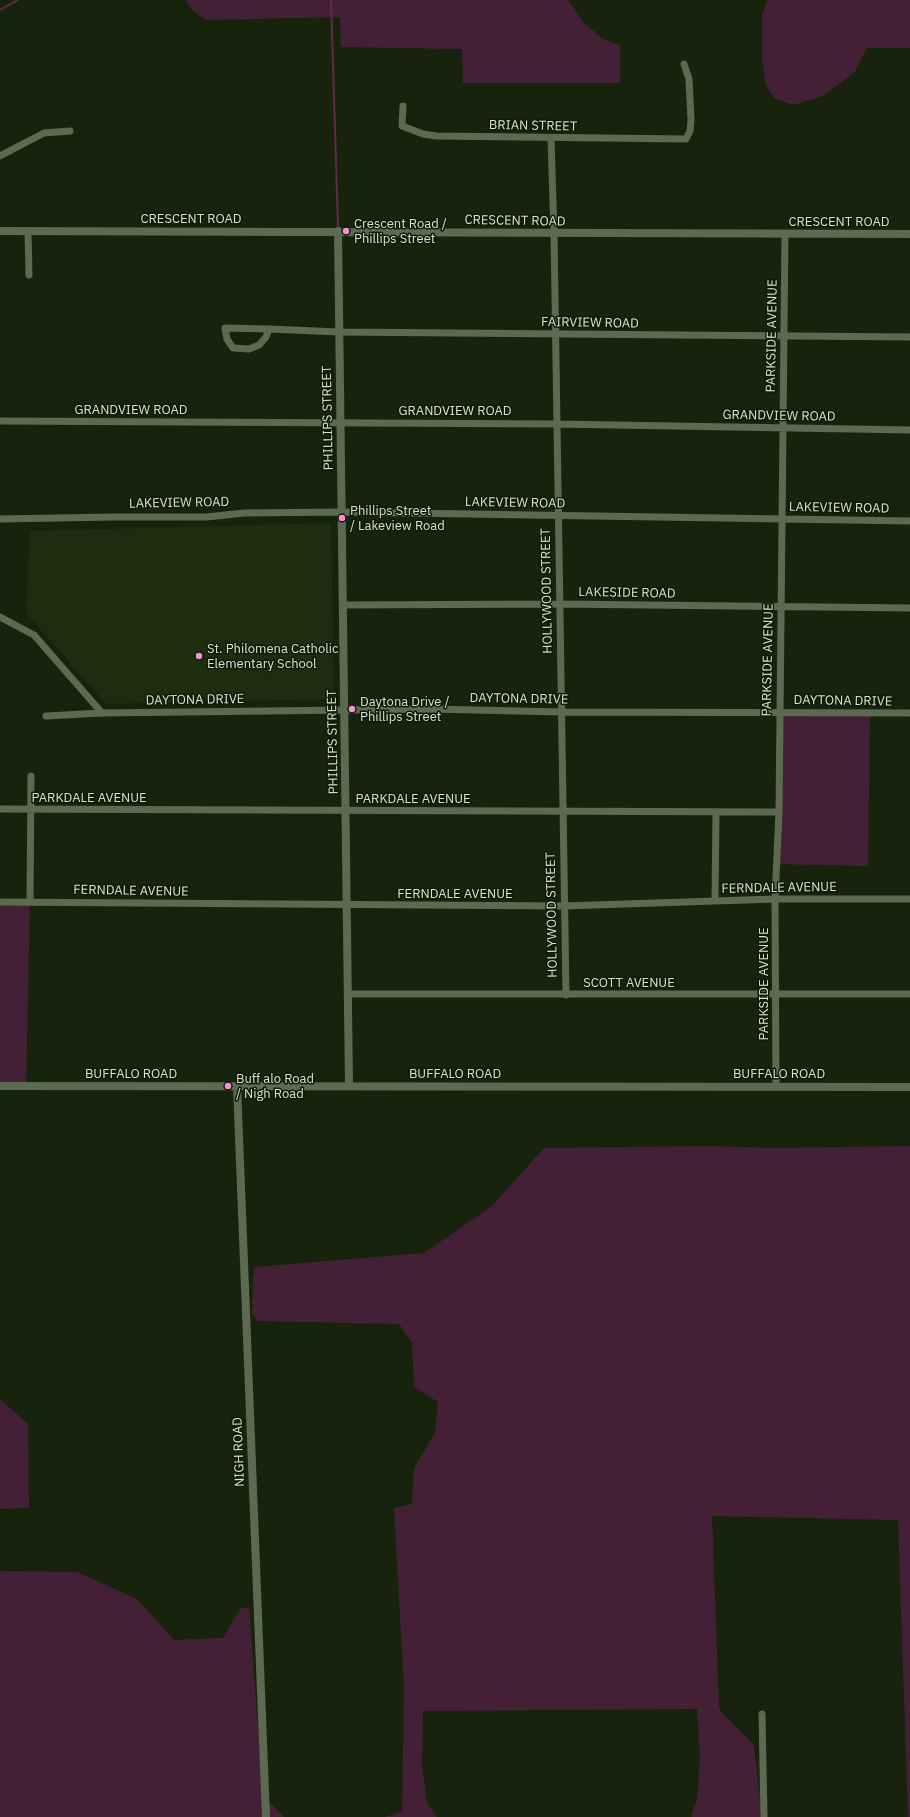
<!DOCTYPE html>
<html>
<head>
<meta charset="utf-8">
<style>
	body { margin:0 }
	canvas { display:block; background:#17230d }
</style>
</head>
<body>
<canvas width="910" height="1817"></canvas>
<script>
const g = document.querySelector('canvas').getContext('2d');
g.lineJoin = 'round';
function paint(path, color) { g.fillStyle = color; g.fill(path, 'evenodd'); }
const poly = rows => new Path2D(rows.map(r => 'M' + r).join(''));
function strokePath(path, color, width, dash) { g.strokeStyle = color; g.lineWidth = width; g.lineCap = dash ? 'butt' : 'round'; g.setLineDash(dash || []); g.stroke(path); }
function write(font, color, halo, rows, align = 'center') {
  g.font = font + ' "IBM Plex Sans",sans-serif'; g.lineWidth = 3; g.setLineDash([]); g.textBaseline = 'middle'; g.strokeStyle = halo; g.fillStyle = color; for (const [text, x, y, turn = 0] of rows) {
    g.save(); g.translate(x, y); g.rotate((+turn || 0) * Math.PI / 180); g.textAlign = isNaN(turn) ? turn : align; if (halo) g.strokeText(text, 0, 0); g.fillText(text, 0, 0); g.restore();
  }
}
paint(poly([
	[331,523,334,699,106,704,26,613,30,531]
]), '#1d2d10');
paint(poly([
	[186,0,568,0,584,23,603,39,620,45,620,83,463,83,462,49,341,47,340,17,206,20,193,11],
	[768,0,910,0,910,48,867,48,854,73,823,96,793,105,774,98,766,86,762,60,762,14],
	[780,712,870,713,868,866,776,864],
	[0,902,30,902,26,1087,0,1086],
	[708,1146,772,1148,910,1146,910,1817,908,1817,898,1520,712,1516,719,1706,721,1712,754,1745,762,1817,692,1817,692,1812,697,1800,700,1760,697,1709,423,1711,422,1764,427,1803,437,1817,384,1817,402,1812,404,1688,394,1508,412,1504,414,1468,435,1433,438,1402,414,1387,412,1343,399,1324,258,1321,252,1313,254,1267,424,1253,492,1206,544,1148],
	[0,1399,28,1424,29,1508,0,1509],
	[0,1571,77,1572,137,1599,174,1640,223,1638,240,1609,249,1607,263,1796,284,1817,0,1817]
]), '#442037');
strokePath(poly([
	[331,0,338,228],
	[0,10,18,0]
]), '#62274d', 2);
strokePath(poly([
	[403,106,402,126,423,134,436,136,686,139,690,131,691,120,689,79,684,64],
	[551,138,554,234,566,995],
	[0,156,44,133,70,131],
	[28,231,29,275],
	[269,329,266,337,259,345,249,349,233,348,227,339,225,328,269,329,339,332,910,337],
	[0,421,556,424,910,430],
	[0,519,113,517,207,517,244,513,342,512,910,521],
	[343,605,559,604,910,608],
	[0,617,34,635,102,713],
	[46,716,102,713,431,709,561,712,910,713],
	[0,809,779,812],
	[715,901,716,812],
	[0,902,564,906,775,899,910,899],
	[30,902,31,776],
	[348,994,910,994],
	[776,1087,775,899,779,812,785,234],
	[762,1714,764,1817]
]), '#5b6a50', 7);
strokePath(poly([
	[0,231,910,234],
	[338,231,349,1085],
	[0,1086,910,1087],
	[237,1086,266,1817]
]), '#5b6a50', 8);
for (const [x, y, r, color] of [
	[346,231,4,"#f690cf"],
	[342,518,4,"#f690cf"],
	[199,656,4,"#f690cf"],
	[352,709,4,"#f690cf"],
	[228,1086,4,"#f690cf"]
]) { const dot = new Path2D(); dot.arc(x, y, r, 0, 2 * Math.PI); g.fillStyle = color; g.fill(dot); strokePath(dot, '#0e1a05', 1.5); }
write('13px', '#d8e1d3', '#0e1a05', [
	["BRIAN STREET",533,126,1],
	["CRESCENT ROAD",191,219],
	["CRESCENT ROAD",515,221,1],
	["CRESCENT ROAD",839,222],
	["FAIRVIEW ROAD",590,323,1],
	["PARKSIDE AVENUE",772,336,-89],
	["GRANDVIEW ROAD",131,410],
	["GRANDVIEW ROAD",455,411],
	["GRANDVIEW ROAD",779,416,1],
	["PHILLIPS STREET",328,418,-91],
	["LAKEVIEW ROAD",179,503,-1],
	["LAKEVIEW ROAD",515,503,1],
	["LAKEVIEW ROAD",839,508,1],
	["HOLLYWOOD STREET",547,591,-91],
	["LAKESIDE ROAD",627,593,1],
	["PARKSIDE AVENUE",768,660,-89],
	["DAYTONA DRIVE",519,699,1],
	["DAYTONA DRIVE",195,700,-1],
	["DAYTONA DRIVE",843,701,1],
	["PHILLIPS STREET",333,742,-91],
	["PARKDALE AVENUE",89,798],
	["PARKDALE AVENUE",413,799],
	["FERNDALE AVENUE",779,888,-1],
	["FERNDALE AVENUE",131,891,1],
	["FERNDALE AVENUE",455,894],
	["HOLLYWOOD STREET",552,915,-91],
	["SCOTT AVENUE",629,983],
	["PARKSIDE AVENUE",764,984,-90],
	["BUFFALO ROAD",131,1074],
	["BUFFALO ROAD",455,1074],
	["BUFFALO ROAD",779,1074],
	["NIGH ROAD",239,1452,-92]
]);
write('13px', '#d8e1d3', '#0e1a05', [
	["Crescent Road /",354,224],
	["Phillips Street",354,239],
	["Phillips Street",350,511],
	["/ Lakeview Road",350,526],
	["St. Philomena Catholic",207,649],
	["Elementary School",207,664],
	["Daytona Drive /",360,702],
	["Phillips Street",360,717],
	["Buff alo Road",236,1079],
	["/ Nigh Road",236,1094]
], 'left');
</script>
</body>
</html>
